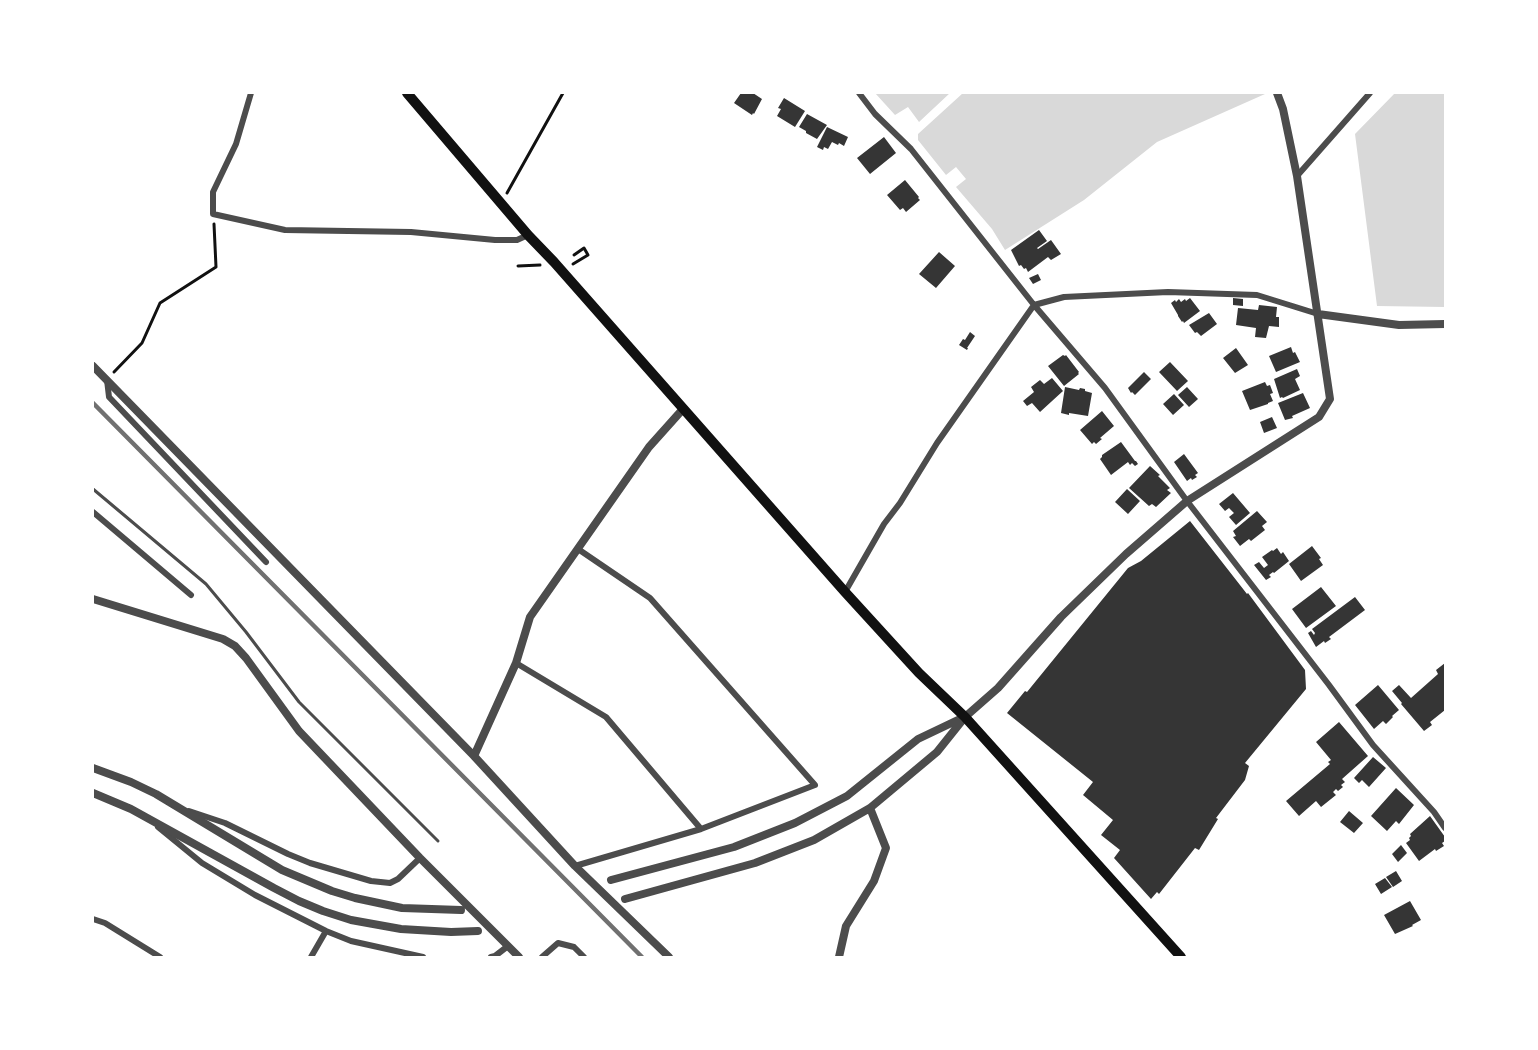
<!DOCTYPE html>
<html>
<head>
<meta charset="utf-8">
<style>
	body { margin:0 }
	#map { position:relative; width:1538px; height:1050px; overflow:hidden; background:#fff; font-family:"Roboto Condensed",sans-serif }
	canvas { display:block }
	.frame { position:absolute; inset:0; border:94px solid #fff; pointer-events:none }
</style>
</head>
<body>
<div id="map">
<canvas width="1538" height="1050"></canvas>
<div class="frame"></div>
</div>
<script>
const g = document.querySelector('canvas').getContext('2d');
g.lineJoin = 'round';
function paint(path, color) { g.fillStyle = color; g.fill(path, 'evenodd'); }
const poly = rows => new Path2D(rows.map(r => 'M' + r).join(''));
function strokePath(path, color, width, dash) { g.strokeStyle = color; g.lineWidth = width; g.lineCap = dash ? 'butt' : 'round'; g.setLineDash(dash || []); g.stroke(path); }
paint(poly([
	[875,93,950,93,919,122,908,107,895,115],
	[963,93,1265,93,1265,94,1157,142,1084,200,1005,250,992,229,956,187,966,179,956,167,946,175,918,140,918,134],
	[1395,93,1445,93,1445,307,1377,306,1355,134]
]), '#d9d9d9');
paint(poly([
	[741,93,753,93,762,99,754,114,753,113,752,115,734,103],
	[784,98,805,111,795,127,777,116,781,109,778,108],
	[807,114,827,125,817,139,806,133,806,131,799,127],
	[827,127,848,137,844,146,839,143,838,145,832,142,828,149,824,147,823,150,817,147],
	[884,137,896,153,870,174,857,158],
	[905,180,919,197,918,198,920,200,906,212,903,208,900,210,887,195],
	[1039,230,1047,241,1037,248,1038,249,1051,240,1061,254,1051,260,1048,257,1028,272,1026,268,1024,269,1021,265,1019,266,1011,250],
	[939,252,955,266,936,288,919,274],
	[1038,274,1041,280,1033,284,1029,278],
	[1190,298,1200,311,1184,323,1183,321,1182,322,1178,316,1178,315,1171,303,1175,300,1176,302,1179,299,1181,302,1185,299,1186,301],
	[1233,298,1243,299,1243,306,1233,305],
	[1259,305,1277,307,1276,317,1279,317,1279,327,1269,326,1266,338,1255,337,1256,328,1236,325,1238,308,1258,310],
	[1209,313,1217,324,1201,336,1197,332,1195,333,1189,325],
	[970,332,975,336,967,348,968,348,967,350,959,345,963,339,965,340],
	[1291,347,1293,353,1295,352,1300,362,1276,372,1269,356],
	[1236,348,1248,365,1235,373,1223,358],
	[1063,355,1065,356,1066,355,1079,372,1078,373,1079,374,1064,386,1048,366],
	[1170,362,1188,381,1177,391,1159,372],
	[1297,369,1300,376,1295,379,1300,390,1283,398,1282,397,1280,398,1274,379],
	[1144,372,1151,379,1135,395,1132,392,1131,393,1128,388],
	[1052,378,1063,391,1040,412,1032,403,1027,406,1023,401,1034,392,1031,387,1040,380,1044,384],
	[1265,382,1267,386,1270,385,1273,393,1270,394,1273,401,1268,403,1268,404,1250,410,1242,391],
	[1065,387,1079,390,1080,388,1085,389,1085,391,1092,393,1088,416,1069,413,1069,415,1061,413],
	[1187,387,1198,399,1189,407,1178,395],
	[1303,393,1310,408,1292,416,1293,418,1285,420,1278,403],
	[1174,394,1184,405,1173,415,1163,404],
	[1102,411,1114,426,1100,438,1102,439,1096,444,1094,442,1092,444,1080,430],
	[1272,417,1277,428,1264,433,1260,422],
	[1121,442,1135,461,1136,461,1138,464,1135,466,1132,463,1130,465,1128,462,1111,475,1100,459,1102,457,1102,455],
	[1184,454,1198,473,1195,475,1197,477,1192,480,1191,478,1187,481,1174,462],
	[1150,466,1160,475,1158,476,1170,488,1167,490,1171,493,1156,507,1152,504,1149,506,1129,488],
	[1127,489,1140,501,1128,514,1115,502],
	[1233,493,1250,513,1236,525,1229,517,1234,513,1229,508,1225,511,1219,504],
	[1257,511,1267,522,1262,526,1265,530,1251,541,1249,539,1240,546,1233,537,1236,536,1233,531],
	[1190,521,1247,594,1248,593,1305,670,1306,689,1245,763,1249,766,1245,780,1216,818,1218,819,1199,850,1195,848,1159,894,1157,892,1151,899,1114,858,1120,850,1101,835,1113,820,1083,795,1093,782,1007,713,1025,691,1027,692,1128,568,1141,561],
	[1312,546,1321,558,1319,559,1323,565,1301,581,1289,564],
	[1277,548,1281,554,1283,552,1289,561,1274,573,1273,572,1269,575,1271,577,1266,580,1254,565,1259,562,1264,568,1268,565,1262,557,1272,550,1273,551],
	[1321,587,1336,606,1306,628,1292,609],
	[1355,597,1365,610,1329,637,1331,639,1325,643,1324,641,1316,647,1308,633,1311,631,1314,635,1315,633,1312,629],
	[1445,663,1445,710,1430,722,1432,725,1424,731,1401,704,1402,703,1392,691,1399,685,1411,698,1438,674,1436,670],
	[1378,685,1399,710,1392,716,1393,717,1386,724,1383,721,1374,729,1355,705],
	[1339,722,1368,756,1342,779,1345,782,1341,785,1343,787,1338,791,1336,789,1333,792,1336,795,1321,807,1316,801,1299,816,1286,801,1330,764,1328,762,1331,760,1316,742],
	[1373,757,1386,768,1369,787,1362,780,1359,783,1354,778],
	[1396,788,1414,805,1399,824,1396,821,1387,831,1371,816],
	[1349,811,1363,823,1354,833,1340,822],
	[1430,816,1445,837,1445,841,1442,843,1444,846,1436,851,1435,849,1419,861,1406,843,1410,840,1409,838,1411,836,1410,834],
	[1401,845,1407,853,1398,862,1392,854],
	[1396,871,1402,881,1393,887,1386,877],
	[1385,878,1392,887,1381,894,1375,884],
	[1410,901,1421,920,1412,925,1413,926,1395,934,1384,915]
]), '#353535');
strokePath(poly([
	[507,193,563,93],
	[573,264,588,255,584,248,574,255],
	[518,266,540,265],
	[114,372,142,343,160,303,216,267,214,224]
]), '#111', 3);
strokePath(poly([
	[93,489,206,584,246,632,299,702,438,841]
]), '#4c4c4c', 3);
strokePath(poly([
	[251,93,236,144,213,192,213,214,285,230,411,232,495,240,517,240,528,235],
	[859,93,875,114,911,149,1034,305,1105,388,1187,501,1329,685,1373,745,1434,812,1445,828],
	[1297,176,1370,93],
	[107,380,109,397,266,562],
	[93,512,191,595],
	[845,592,884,524,900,503,937,443,1034,305,1064,297,1168,292,1257,295,1318,314],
	[516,663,606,717,701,829],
	[189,811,225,823,288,854,310,863,371,881,390,883,398,879,420,858],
	[158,827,202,863,255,895,326,931,351,941,423,957],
	[575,866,701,829,815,785,650,598,578,549],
	[93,919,105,923,160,957],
	[311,957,326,931],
	[491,957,495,956,508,946],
	[542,957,558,943,574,947,584,957]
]), '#4c4c4c', 6);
strokePath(poly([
	[1318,314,1399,325,1445,324],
	[93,366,474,756,575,866,669,957],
	[93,599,223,639,235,646,246,658,299,731,420,858,519,957],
	[474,756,516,663,530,617,649,447,683,409],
	[93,768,131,782,156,794,282,870,332,891,355,898,402,908,461,910],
	[93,793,131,809,274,888,299,901,323,911,351,920,401,929,451,932,478,931],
	[611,880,734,847,795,823,847,796,918,739,962,718],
	[625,899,755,863,814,840,870,808,937,752,965,717,998,688,1061,617,1126,554,1187,501,1319,417,1330,399,1297,176,1283,109,1277,93],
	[839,957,846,926,874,881,886,848,870,808]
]), '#4c4c4c', 8);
strokePath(poly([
	[407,93,528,235,554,262,845,592,919,673,965,717,1181,957]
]), '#111', 10);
strokePath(poly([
	[93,403,642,957]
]), '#707070', 4.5);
</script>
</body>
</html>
